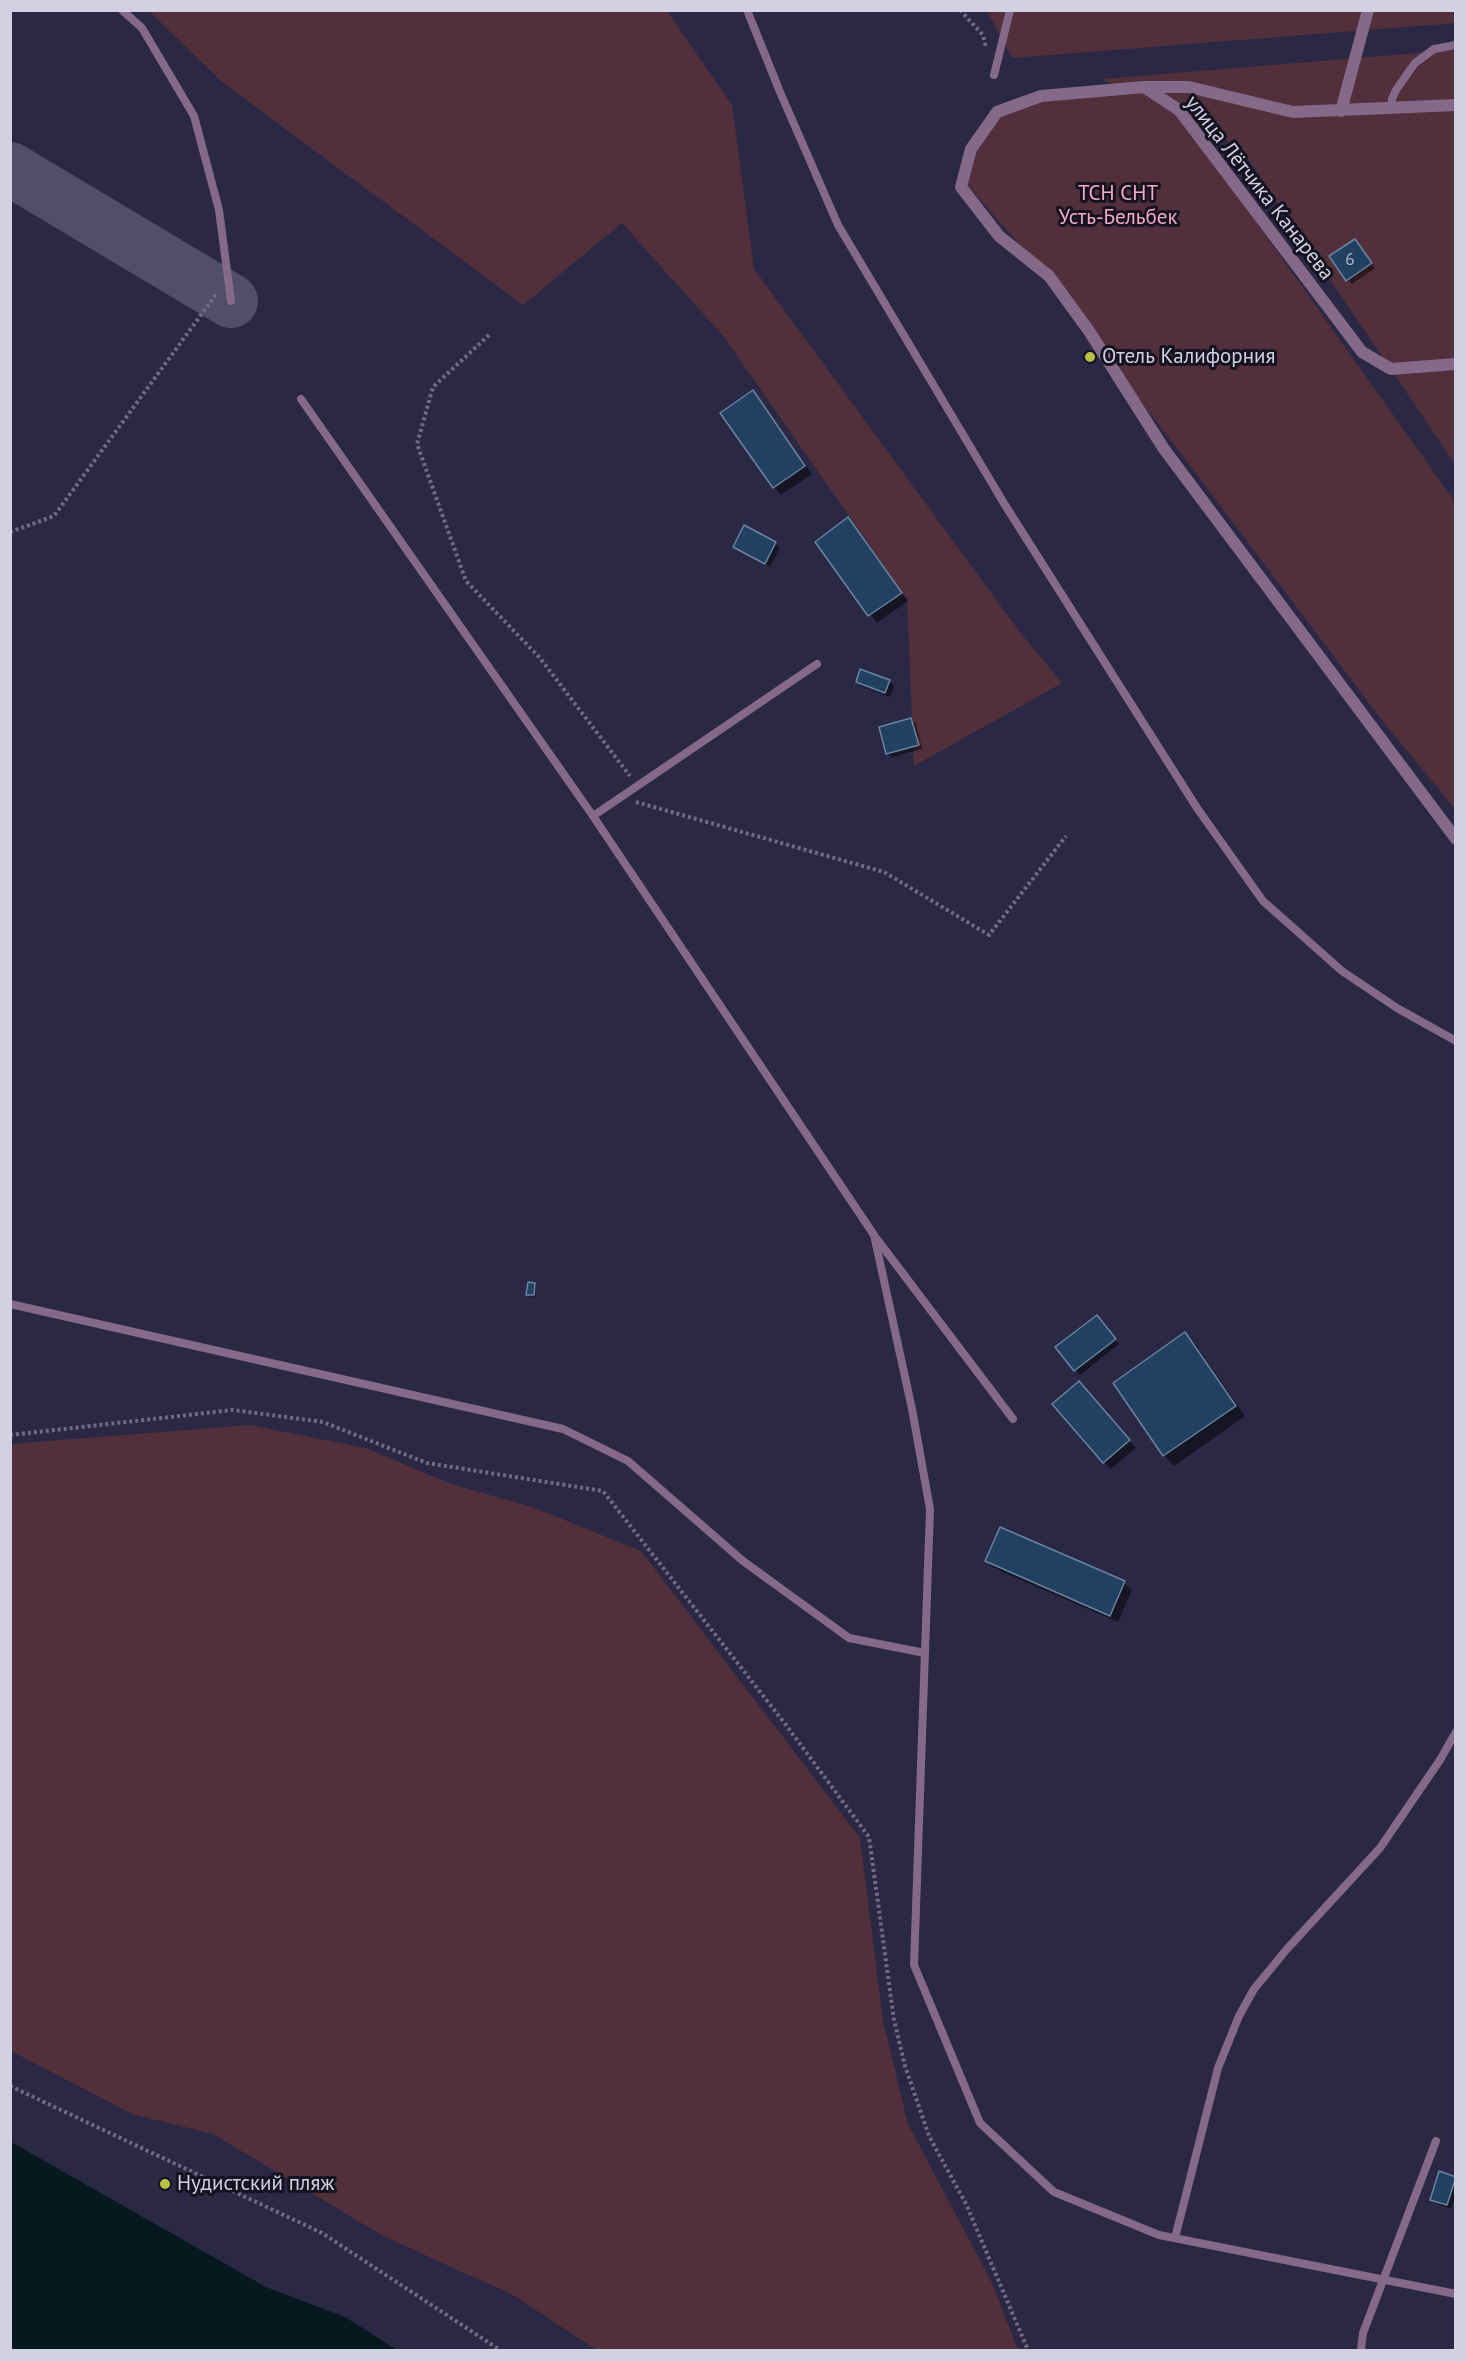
<!DOCTYPE html>
<html>
<head>
<meta charset="utf-8">
<style>
	body { margin:0 }
	#map { position:relative; width:1466px; height:2361px; overflow:hidden; background:#2a2844; font-family:"PT Sans",sans-serif }
	canvas { display:block }
	.frame { position:absolute; inset:0; border:12px solid #d1d1e3; pointer-events:none }
</style>
</head>
<body>
<div id="map">
<canvas width="1466" height="2361"></canvas>
<div class="frame"></div>
</div>
<script>
const g = document.querySelector('canvas').getContext('2d');
g.lineJoin = 'round';
function paint(path, color) { g.fillStyle = color; g.fill(path, 'evenodd'); }
const poly = rows => new Path2D(rows.map(r => 'M' + r).join(''));
function strokePath(path, color, width, dash) { g.strokeStyle = color; g.lineWidth = width; g.lineCap = dash ? 'butt' : 'round'; g.setLineDash(dash || []); g.stroke(path); }
function write(font, color, halo, rows, align = 'center') {
  g.font = font + ' "PT Sans",sans-serif'; g.lineWidth = 6; g.setLineDash([]); g.textBaseline = 'middle'; g.strokeStyle = halo; g.fillStyle = color; for (const [text, x, y, turn = 0] of rows) {
    g.save(); g.translate(x, y); g.rotate((+turn || 0) * Math.PI / 180); g.textAlign = isNaN(turn) ? turn : align; if (halo) g.strokeText(text, 0, 0); g.fillText(text, 0, 0); g.restore();
  }
}
paint(poly([
	[1455,10,1456,23,1012,58,987,11],
	[149,11,667,11,732,105,754,269,1019,631,1062,683,914,766,907,599,724,337,622,223,523,305,222,82],
	[1455,50,1455,464,1240,147,1183,119,1455,502,1455,809,1381,719,1179,451,1013,237,968,186,975,153,997,117,1042,100,1128,92,1102,79],
	[250,1425,366,1448,451,1484,535,1508,641,1551,860,1838,883,2021,908,2124,992,2283,1018,2350,597,2350,513,2295,383,2236,213,2134,132,2114,11,2051,11,1444]
]), '#51303c');
paint(poly([
	[11,2142,266,2287,345,2317,397,2350,11,2350]
]), '#06191e');
paint(poly([
	[1359,245,1375,268,1352,284,1347,280],
	[753,392,760,400,812,474,781,495,774,487],
	[848,519,908,601,877,623,817,542],
	[775,543,780,548,770,567,735,547],
	[889,681,894,686,890,697,862,686,857,682],
	[911,719,916,724,922,749,892,757,888,753],
	[534,1284,536,1286,535,1297,530,1296,528,1294],
	[1102,1321,1119,1344,1080,1375,1057,1347],
	[1185,1334,1195,1344,1245,1416,1174,1466,1164,1455,1115,1383],
	[1086,1390,1136,1448,1111,1469,1104,1462],
	[1001,1529,1124,1583,1132,1590,1118,1622,994,1568,986,1561],
	[1456,2178,1456,2196,1451,2209,1437,2204,1432,2199]
]), '#0007');
strokePath(poly([
	[10,169,231,301]
]), '#504e68', 54);
const building = poly([
	[1355,239,1372,263,1346,281,1329,256,1355,239],
	[753,390,805,466,773,488,720,413,753,390],
	[848,517,902,593,868,616,815,542,848,517],
	[744,525,776,542,765,564,733,547,744,525],
	[860,669,890,680,885,693,856,682,860,669],
	[911,718,919,745,886,754,879,727,911,718],
	[528,1282,535,1283,534,1295,526,1295,528,1282],
	[1097,1315,1116,1339,1074,1371,1055,1347,1097,1315],
	[1185,1332,1236,1406,1163,1456,1113,1383,1185,1332],
	[1079,1381,1130,1440,1103,1463,1052,1404,1079,1381],
	[1000,1527,1125,1581,1110,1616,985,1561,1000,1527],
	[1439,2171,1456,2177,1447,2205,1430,2200,1439,2171]
]);
paint(building, '#224162');
strokePath(building, '#6b839e', 1.5);
strokePath(poly([
	[960,10,983,35,986,48],
	[489,335,433,387,417,444,466,581,540,658,630,776],
	[10,532,54,516,217,293],
	[636,802,884,872,989,935,1066,836],
	[10,1435,233,1410,323,1422,427,1463,603,1491,786,1725,869,1837,894,2020,905,2066,929,2136,966,2204,1028,2350],
	[10,2086,322,2233,500,2350]
]), '#6d6c84', 4, [3, 3]);
strokePath(poly([
	[122,10,142,28,194,116,219,210,231,301],
	[747,10,780,92,838,225,1005,505,1197,808,1263,901,1342,971,1397,1008,1456,1041],
	[994,75,1010,10],
	[1392,109,1392,99,1396,90,1415,63,1434,49,1456,45],
	[301,399,593,816,874,1235,912,1409,930,1509,914,1965,980,2123,1054,2192,1159,2235,1456,2294],
	[593,816,817,664],
	[876,1238,1013,1419],
	[10,1304,563,1429,628,1461,743,1561,849,1638,925,1653],
	[1175,2238,1218,2068,1239,2016,1254,1989,1287,1949,1380,1848,1440,1760,1456,1732],
	[1361,2350,1363,2333,1436,2141]
]), '#846989', 8);
strokePath(poly([
	[1145,87,1189,87,1293,112,1456,105],
	[1341,111,1368,10],
	[1456,364,1391,369,1362,352,1179,110,1144,87,1041,96,997,112,971,149,961,187,999,236,1049,276,1089,331,1164,449,1456,839]
]), '#846989', 12);
for (const [x, y, r, color] of [
	[1090,357,6,"#b9c046"],
	[165,2184,6,"#b9c046"]
]) { const dot = new Path2D(); dot.arc(x, y, r, 0, 2 * Math.PI); g.fillStyle = color; g.fill(dot); strokePath(dot, '#14131f', 2); }
write('18px', '#a5adc3', null, [
	["6",1350,260]
]);
write('21px', '#d1d1e3', '#14131f', [
	["улица Лётчика Канарева",1259,188,52]
]);
write('21px', '#f7a9c6', '#14131f', [
	["ТСН СНТ",1118,194],
	["Усть-Бельбек",1118,218]
]);
write('21px', '#d1d1e3', '#14131f', [
	["Отель Калифорния",1102,357],
	["Нудистский пляж",177,2184]
], 'left');
</script>
</body>
</html>
